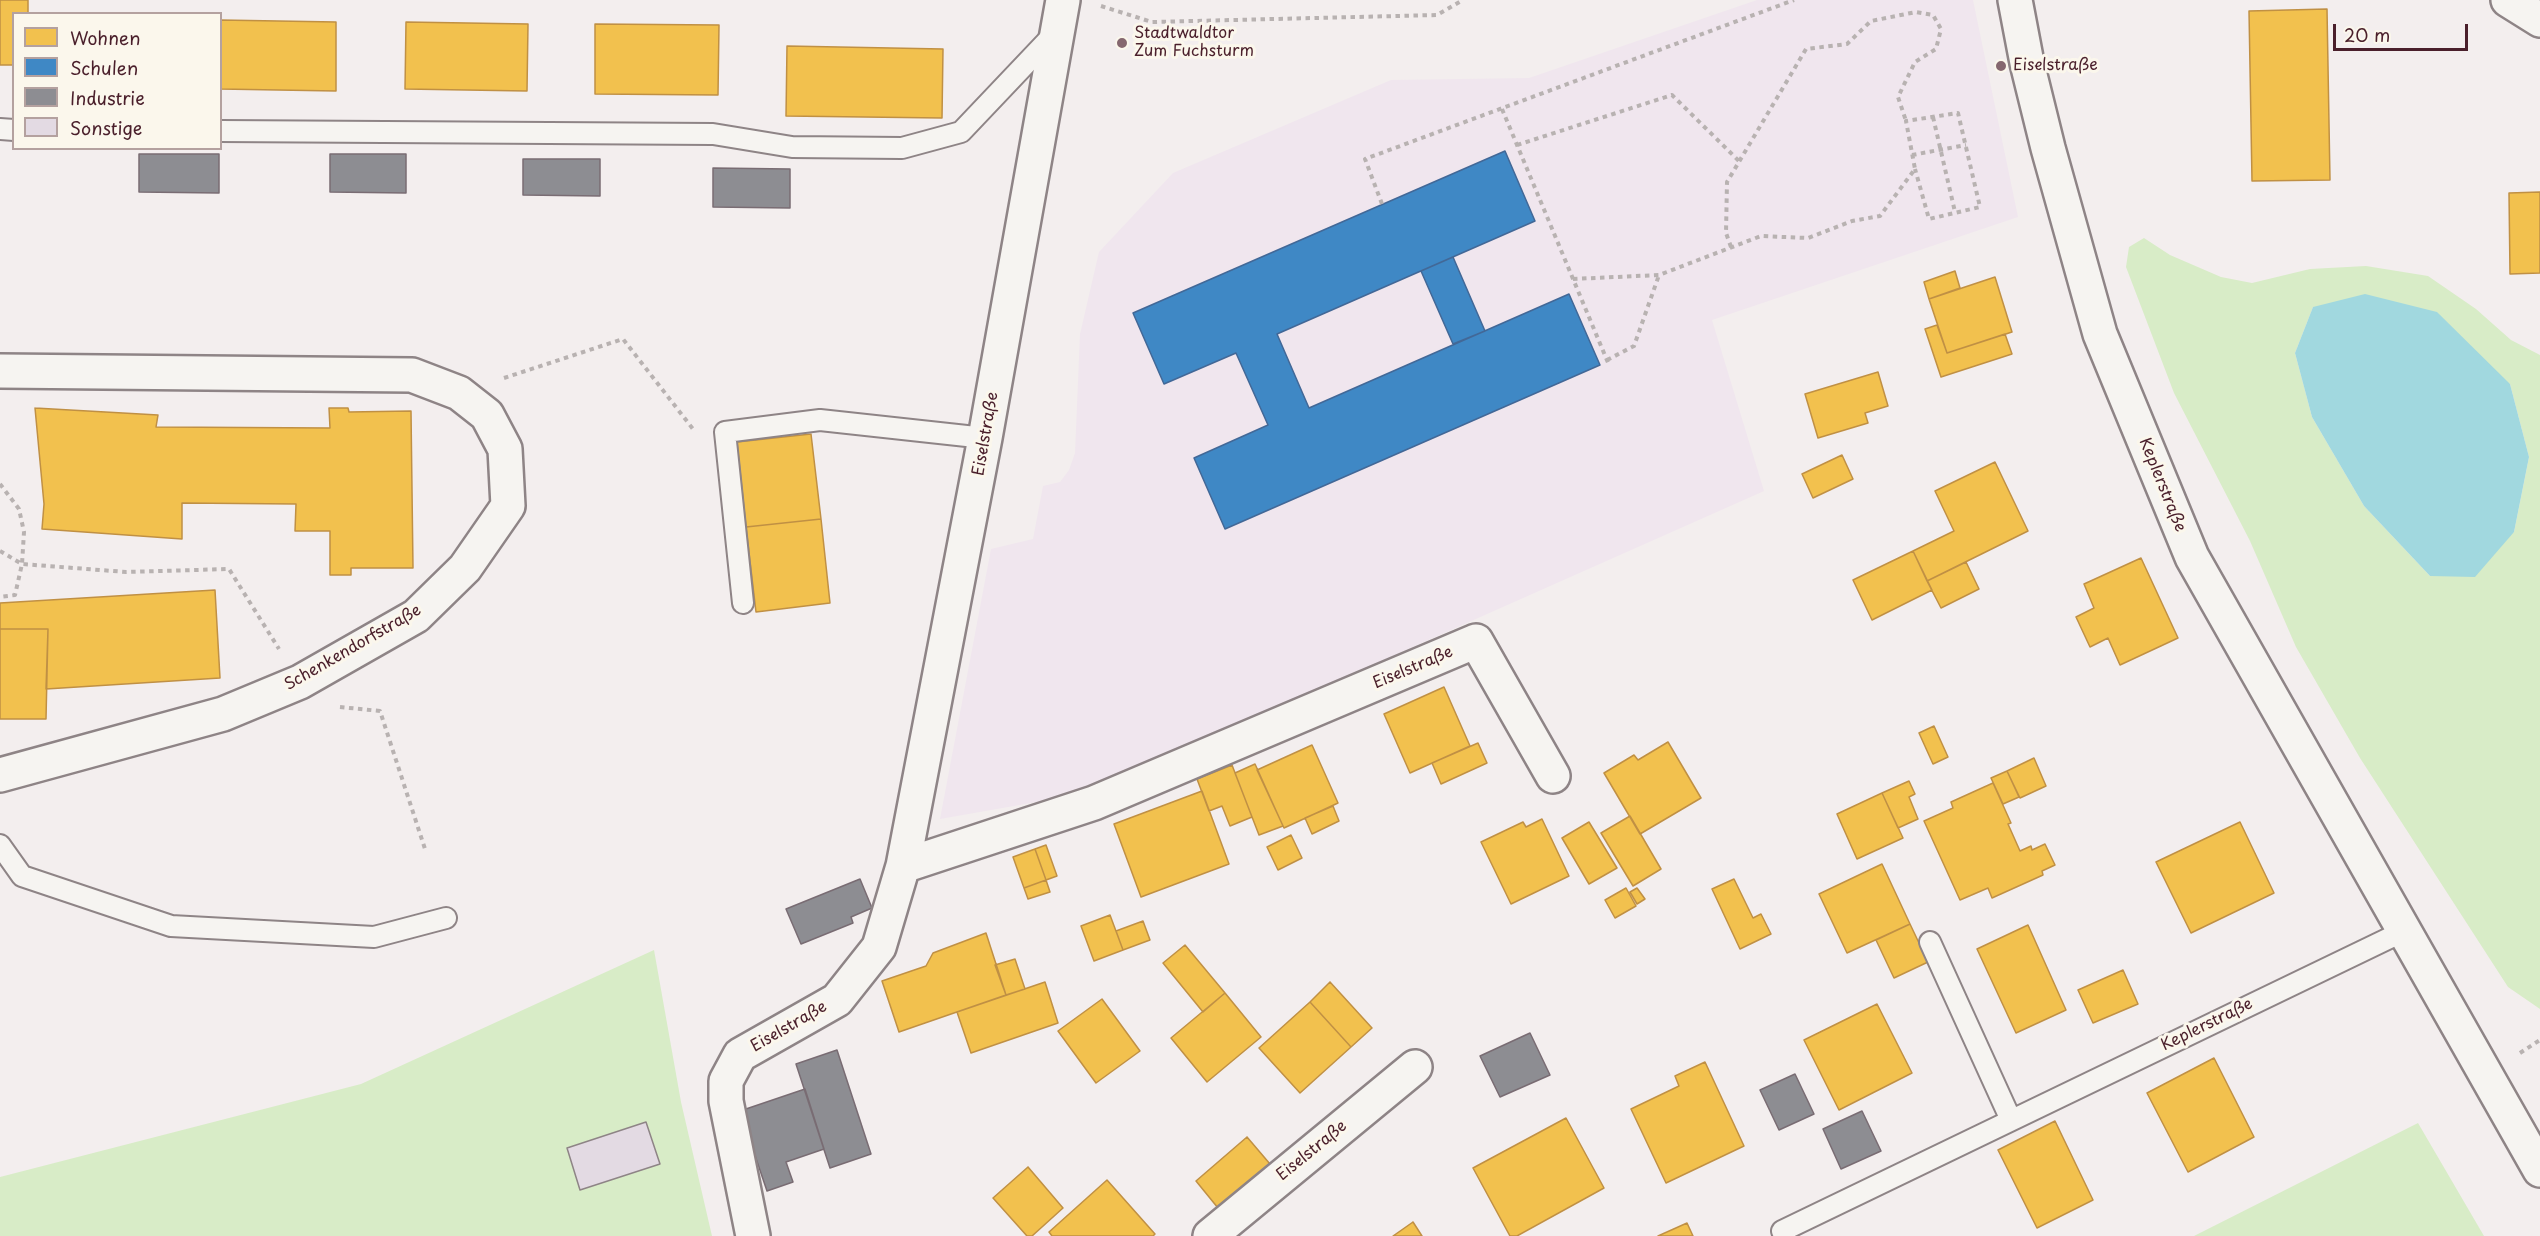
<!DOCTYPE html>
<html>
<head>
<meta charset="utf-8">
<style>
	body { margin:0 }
	#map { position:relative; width:2540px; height:1236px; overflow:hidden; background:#f3eeee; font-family:"Playpen Sans",sans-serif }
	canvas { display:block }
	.legend { position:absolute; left:12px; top:12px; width:210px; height:138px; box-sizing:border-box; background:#fbf7ec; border:2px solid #b4a19f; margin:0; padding:8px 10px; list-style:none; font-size:18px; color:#4a1f2b }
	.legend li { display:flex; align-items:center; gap:12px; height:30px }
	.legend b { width:30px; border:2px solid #b4a19f }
	.scale { position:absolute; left:2333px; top:24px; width:135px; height:27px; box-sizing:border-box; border:3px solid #4a1f2b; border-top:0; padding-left:8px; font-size:18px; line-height:21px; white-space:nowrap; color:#4a1f2b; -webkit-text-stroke:4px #fbf7ec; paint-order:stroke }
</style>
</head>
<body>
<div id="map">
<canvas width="2540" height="1236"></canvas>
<ul class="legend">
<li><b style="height:16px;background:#f2c14e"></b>Wohnen</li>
<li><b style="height:16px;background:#3f88c5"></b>Schulen</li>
<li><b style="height:16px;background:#8d8d92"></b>Industrie</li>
<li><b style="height:16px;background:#e3dae3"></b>Sonstige</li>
</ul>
<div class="scale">20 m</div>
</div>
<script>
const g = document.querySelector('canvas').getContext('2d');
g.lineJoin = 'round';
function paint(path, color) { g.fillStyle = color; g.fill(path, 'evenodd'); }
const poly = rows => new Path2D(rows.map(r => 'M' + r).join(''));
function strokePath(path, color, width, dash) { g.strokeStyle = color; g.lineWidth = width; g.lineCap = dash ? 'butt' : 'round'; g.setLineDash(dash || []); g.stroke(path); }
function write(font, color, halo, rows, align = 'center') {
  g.font = font + ' "Playpen Sans",sans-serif'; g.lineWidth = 6; g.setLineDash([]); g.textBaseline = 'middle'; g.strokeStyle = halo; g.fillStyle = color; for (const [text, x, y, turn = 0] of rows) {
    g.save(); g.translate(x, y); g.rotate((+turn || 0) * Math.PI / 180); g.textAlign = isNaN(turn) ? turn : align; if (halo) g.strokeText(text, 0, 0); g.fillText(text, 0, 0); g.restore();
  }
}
paint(poly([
	[1757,0,1973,0,2018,217,1712,320,1764,491,1082,794,940,819,991,549,1033,539,1043,486,1060,482,1069,470,1075,453,1080,334,1099,252,1173,173,1391,80,1529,78]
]), '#f0e6ee');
paint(poly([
	[2144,238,2170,255,2221,277,2252,283,2310,269,2366,266,2428,276,2476,309,2511,340,2540,355,2540,1009,2508,987,2360,758,2296,647,2250,541,2174,393,2126,267,2129,247],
	[2313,307,2510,384,2529,457,2514,532,2430,576,2364,506,2312,417,2295,353],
	[654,950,681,1102,712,1236,0,1236,0,1177,361,1084],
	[2418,1123,2484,1236,2194,1236]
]), '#d8ecc7');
paint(poly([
	[2365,294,2437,312,2510,384,2529,457,2514,532,2475,577,2430,576,2364,506,2312,417,2295,353,2313,307]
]), '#a1d8df');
const homes = poly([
	[0,0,28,0,28,14,14,14,14,65,0,65,0,0],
	[2327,9,2330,180,2252,181,2249,11,2327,9],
	[220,20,336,22,336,91,220,89,220,20],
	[406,22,528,24,527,91,405,89,406,22],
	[595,24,719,25,718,95,595,94,595,24],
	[787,46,943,49,942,118,786,116,787,46],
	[2540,192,2540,273,2510,274,2509,193,2540,192],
	[1955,271,1960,288,1929,299,1924,282,1955,271],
	[1995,277,2012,332,1947,353,1929,299,1995,277],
	[1937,325,1947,353,2005,334,2012,354,1941,377,1925,329,1937,325],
	[1878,372,1888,406,1865,413,1868,423,1818,438,1805,394,1878,372],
	[35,408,158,415,156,427,330,428,329,408,348,408,349,412,411,411,413,568,351,568,351,575,330,575,330,531,295,531,296,504,182,503,182,539,42,529,44,504,35,408],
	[811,434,821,519,746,527,737,442,811,434],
	[1842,455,1853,479,1813,498,1802,474,1842,455],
	[1995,462,2028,531,1927,581,1913,551,1954,531,1935,491,1995,462],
	[821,519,830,603,756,612,746,527,821,519],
	[1913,551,1932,590,1872,620,1853,580,1913,551],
	[2141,558,2178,638,2120,665,2108,638,2090,647,2076,617,2094,608,2084,584,2141,558],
	[1966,562,1979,589,1941,608,1927,581,1966,562],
	[215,590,220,678,46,689,48,629,0,629,0,603,215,590],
	[0,629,48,629,46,719,0,719,0,629],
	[1444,687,1470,746,1410,773,1384,714,1444,687],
	[1934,726,1948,757,1933,764,1919,733,1934,726],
	[1668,742,1701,798,1640,834,1604,773,1634,755,1638,760,1668,742],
	[1478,743,1487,763,1441,784,1432,763,1478,743],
	[1312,745,1338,803,1284,828,1257,770,1312,745],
	[2034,758,2046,786,2020,798,2007,771,2034,758],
	[1255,764,1283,826,1259,835,1235,773,1255,764],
	[1232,765,1252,817,1230,826,1222,806,1209,811,1197,779,1232,765],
	[2007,771,2019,797,2003,804,1991,778,2007,771],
	[1909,781,1915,794,1909,797,1918,819,1898,828,1882,793,1909,781],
	[1993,783,2011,823,2008,824,2020,851,2031,846,2032,850,2045,844,2055,865,2042,871,2043,875,1992,898,1988,888,1960,900,1924,821,1953,808,1951,802,1993,783],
	[1202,791,1229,864,1141,897,1114,824,1202,791],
	[1882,793,1903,838,1857,859,1837,814,1882,793],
	[1333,806,1339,821,1312,834,1305,818,1333,806],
	[1630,816,1661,869,1633,886,1601,833,1630,816],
	[1542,819,1569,876,1511,904,1481,842,1523,822,1526,827,1542,819],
	[1589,822,1617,868,1589,884,1562,838,1589,822],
	[2240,822,2274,893,2191,933,2156,862,2240,822],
	[1291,835,1302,858,1278,870,1267,847,1291,835],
	[1046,845,1057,876,1046,880,1035,849,1046,845],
	[1035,849,1046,880,1024,888,1013,857,1035,849],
	[1882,864,1910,924,1847,953,1819,894,1882,864],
	[1734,879,1753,918,1761,914,1771,934,1740,949,1712,889,1734,879],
	[1046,880,1050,892,1028,899,1024,888,1046,880],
	[1626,888,1636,906,1615,918,1605,900,1626,888],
	[1637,888,1645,899,1637,904,1630,892,1637,888],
	[1110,915,1123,950,1094,961,1081,926,1110,915],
	[1143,921,1150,940,1123,950,1116,931,1143,921],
	[1910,924,1928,962,1894,978,1876,940,1910,924],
	[2028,925,2066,1010,2016,1033,1977,949,2028,925],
	[986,933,1006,995,899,1032,882,981,926,966,933,953,986,933],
	[1185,945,1225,993,1203,1012,1163,963,1185,945],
	[1015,959,1025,989,1006,995,995,965,1015,959],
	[2123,970,2138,1004,2093,1023,2078,990,2123,970],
	[1045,982,1058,1023,971,1053,957,1012,1045,982],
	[1330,982,1372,1028,1351,1047,1310,1002,1330,982],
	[1225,993,1261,1037,1207,1082,1171,1038,1225,993],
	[1102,999,1140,1051,1096,1083,1058,1031,1102,999],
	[1310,1002,1351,1047,1300,1093,1259,1048,1310,1002],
	[1877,1004,1912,1073,1839,1110,1804,1040,1877,1004],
	[2214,1058,2254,1137,2188,1172,2147,1093,2214,1058],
	[1705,1062,1744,1146,1666,1183,1631,1109,1679,1086,1675,1076,1705,1062],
	[1566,1118,1604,1188,1517,1236,1510,1236,1473,1168,1566,1118],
	[2055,1121,2093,1200,2037,1228,1998,1150,2055,1121],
	[1247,1137,1270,1164,1218,1208,1196,1181,1247,1137],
	[1028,1167,1063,1208,1032,1236,1027,1236,993,1198,1028,1167],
	[1107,1180,1155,1234,1153,1236,1052,1236,1049,1232,1107,1180],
	[1413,1222,1422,1236,1393,1236,1413,1222],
	[1687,1223,1693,1236,1658,1236,1687,1223]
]);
paint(homes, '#f2c14e');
strokePath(homes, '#c09044', 1.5);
const schools = poly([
	[1505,151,1535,221,1277,334,1309,408,1569,294,1600,365,1225,529,1194,458,1268,425,1236,353,1164,384,1133,313,1505,151],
	[1453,257,1485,331,1453,344,1421,271,1453,257]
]);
paint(schools, '#3f88c5');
strokePath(schools, '#426897', 1.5);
const industry = poly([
	[139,154,219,154,219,193,139,192,139,154],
	[330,154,406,154,406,193,330,192,330,154],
	[523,159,600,159,600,196,523,195,523,159],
	[713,168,790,169,790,208,713,207,713,168],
	[860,879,872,908,851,917,853,923,801,944,786,909,860,879],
	[1530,1033,1550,1075,1500,1097,1480,1056,1530,1033],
	[837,1050,871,1154,830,1168,796,1064,837,1050],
	[1795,1074,1814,1114,1779,1130,1760,1090,1795,1074],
	[805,1089,824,1149,786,1162,793,1182,767,1191,740,1111,805,1089],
	[1862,1111,1881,1151,1841,1169,1823,1129,1862,1111]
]);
paint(industry, '#8d8d92');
strokePath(industry, '#796c73', 1.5);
const building = poly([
	[646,1122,660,1164,580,1190,567,1148,646,1122]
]);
paint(building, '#e3dae3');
strokePath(building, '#8e8486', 1.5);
const service = poly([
	[0,129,14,130],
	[220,131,713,134,792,147,902,148,961,132,1054,34],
	[743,603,725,432,820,420,985,438],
	[0,845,22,876,171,926,374,937,446,918],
	[1930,942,2011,1120],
	[1782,1231,2404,931]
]);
const minor = poly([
	[2508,0,2540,20],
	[0,371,412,375,459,393,487,415,505,449,508,506,465,568,416,616,300,682,223,714,0,775],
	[903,866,1094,803,1476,641,1553,776],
	[753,1236,726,1101,726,1081,740,1055,837,1000,879,947,903,866,985,438,1063,0],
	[1210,1236,1415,1067]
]);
const tertiary = poly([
	[2015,0,2027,63,2048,148,2100,334,2192,557,2540,1170]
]);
strokePath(service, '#8e8486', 24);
strokePath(minor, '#8e8486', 38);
strokePath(tertiary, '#8e8486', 38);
strokePath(poly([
	[1101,6,1152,22,1437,15,1463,0],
	[1502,109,1609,365],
	[1933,117,1955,212],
	[1517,145,1672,95,1739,161],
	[1912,155,1966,145],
	[1382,204,1365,159,1794,0],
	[1731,247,1726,233,1727,182,1806,49,1847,44,1871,21,1916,12,1933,15,1941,29,1936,49,1915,62,1898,97,1906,121],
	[1573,279,1659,275,1761,236,1808,238,1852,221,1880,216,1915,169,1906,121,1958,113,1980,207,1929,219,1915,169],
	[1607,360,1634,346,1659,275],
	[504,378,623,339,693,429],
	[0,484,19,509,24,532,22,564,15,595,0,597],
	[0,551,22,564,126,572,229,569,279,649],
	[340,707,380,711,425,849],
	[2520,1053,2540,1040]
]), '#b8b2b1', 4, [4.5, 4.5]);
strokePath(service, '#f6f4f1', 20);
strokePath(minor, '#f6f4f1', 33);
strokePath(tertiary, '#f6f4f1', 33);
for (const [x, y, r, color] of [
	[1122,43,6,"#85676f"],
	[2001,66,6,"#85676f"]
]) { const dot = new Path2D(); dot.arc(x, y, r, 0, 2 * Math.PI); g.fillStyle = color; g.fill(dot); strokePath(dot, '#fbf7ec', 2); }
write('16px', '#4a1f2b', '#fbf7ec', [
	["Stadtwaldtor",1134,34],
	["Zum Fuchsturm",1134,52],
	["Eiselstraße",2013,66]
], 'left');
write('16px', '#4a1f2b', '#fbf7ec', [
	["Eiselstraße",986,434,-80],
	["Keplerstraße",2162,485,68],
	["Schenkendorfstraße",353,648,-30],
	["Eiselstraße",1413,668,-23],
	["Keplerstraße",2207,1025,-26],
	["Eiselstraße",789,1027,-30],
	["Eiselstraße",1312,1151,-39]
]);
</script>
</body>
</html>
